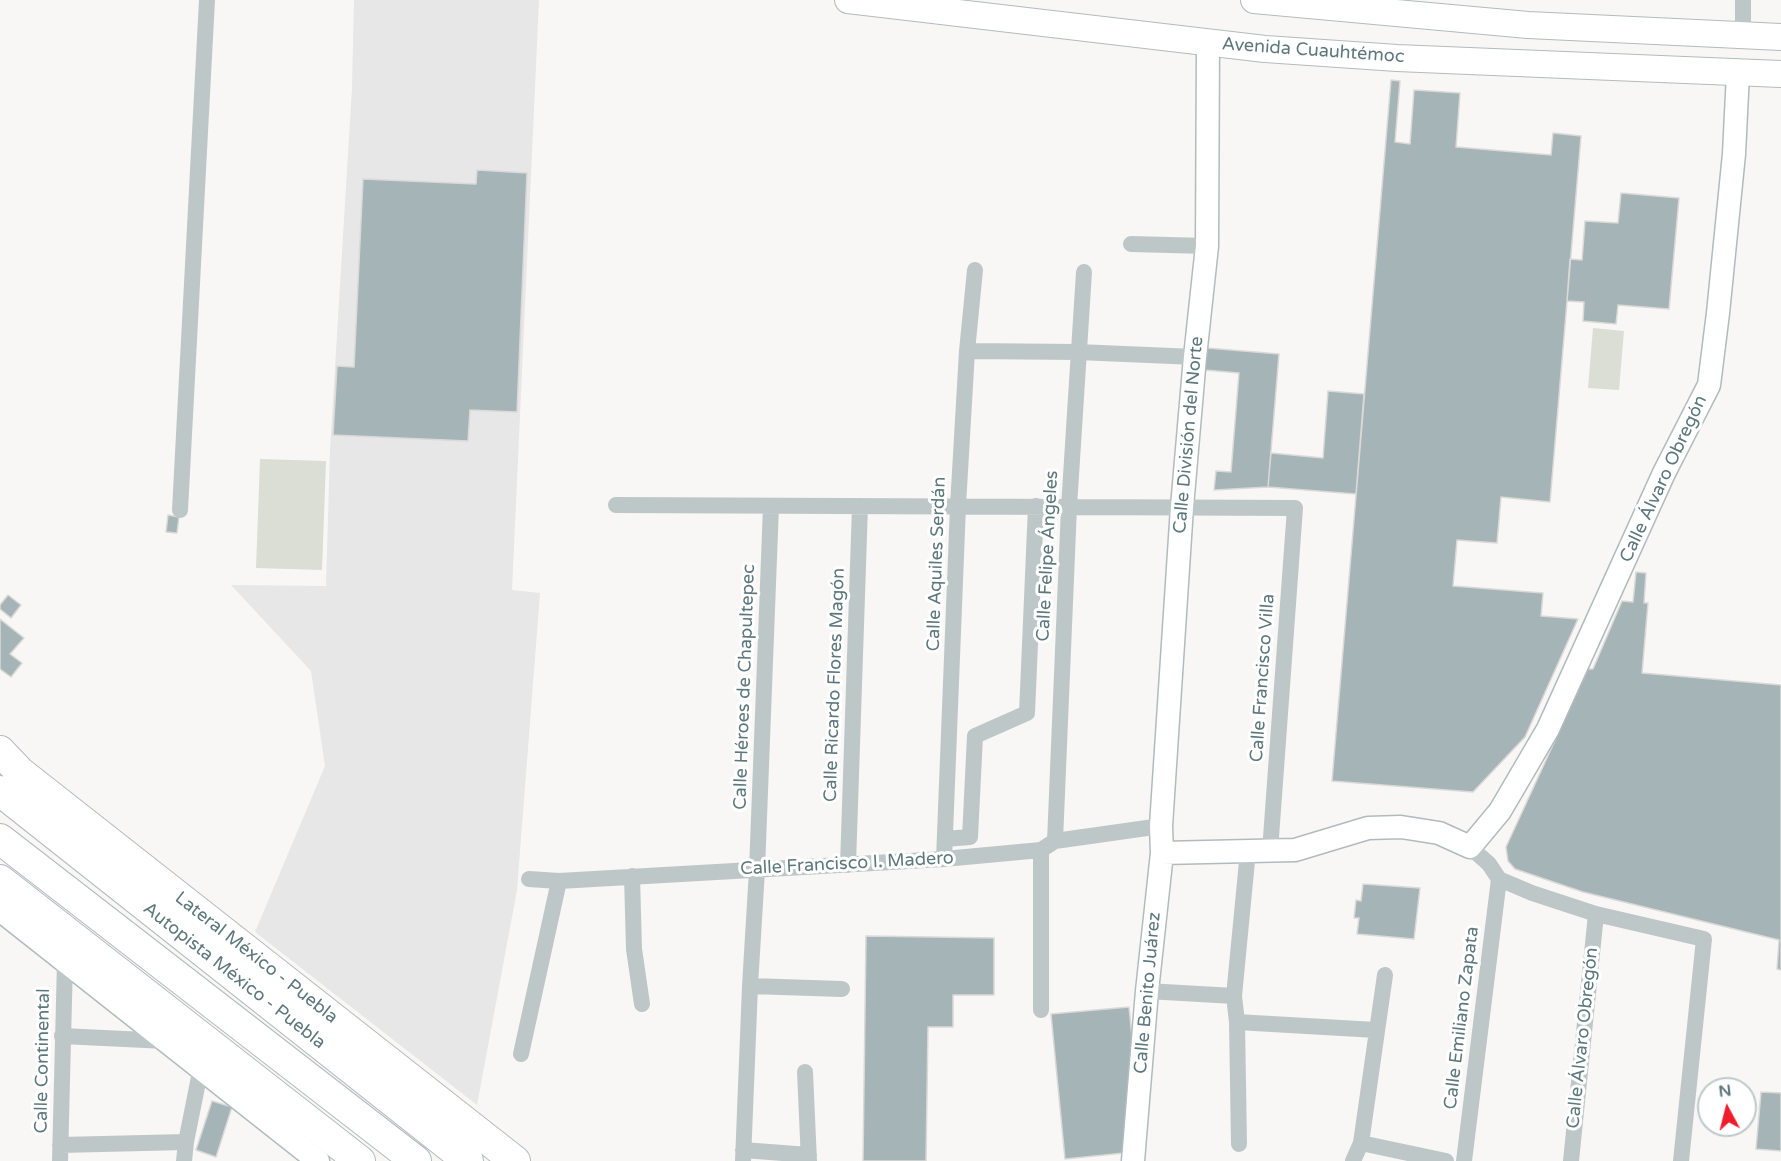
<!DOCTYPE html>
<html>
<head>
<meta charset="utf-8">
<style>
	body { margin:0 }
	#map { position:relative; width:1781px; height:1161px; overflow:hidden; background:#f8f7f5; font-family:"Varela Round",sans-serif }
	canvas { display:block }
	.north { position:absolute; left:1697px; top:1077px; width:60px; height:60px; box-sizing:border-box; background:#fff; border:2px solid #bec9cb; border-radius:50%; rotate:353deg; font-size:16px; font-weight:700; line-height:24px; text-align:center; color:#5d787d }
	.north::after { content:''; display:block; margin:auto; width:21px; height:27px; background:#f11c2b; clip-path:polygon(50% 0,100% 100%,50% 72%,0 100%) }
</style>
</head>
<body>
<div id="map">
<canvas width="1781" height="1161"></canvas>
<div class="north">N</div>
</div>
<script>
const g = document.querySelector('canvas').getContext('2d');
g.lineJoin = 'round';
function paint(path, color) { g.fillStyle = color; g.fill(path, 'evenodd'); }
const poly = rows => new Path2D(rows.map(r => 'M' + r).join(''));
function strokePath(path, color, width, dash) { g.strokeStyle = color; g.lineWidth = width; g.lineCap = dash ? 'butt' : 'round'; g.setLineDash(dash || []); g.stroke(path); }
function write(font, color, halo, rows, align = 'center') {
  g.font = font + ' "Varela Round",sans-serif'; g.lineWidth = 6; g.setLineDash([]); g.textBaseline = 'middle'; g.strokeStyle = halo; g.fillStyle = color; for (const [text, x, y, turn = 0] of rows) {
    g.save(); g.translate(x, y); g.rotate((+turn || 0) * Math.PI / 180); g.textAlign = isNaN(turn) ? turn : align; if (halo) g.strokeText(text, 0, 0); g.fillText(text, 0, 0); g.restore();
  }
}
paint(poly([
	[354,0,539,0,512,590,540,593,517,890,477,1105,255,932,325,766,311,671,231,585,326,586,330,450,352,88]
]), '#e6e7e6');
paint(poly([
	[1593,328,1624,331,1619,390,1588,388],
	[260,459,326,461,322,570,256,568]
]), '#daded4');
const building = poly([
	[1391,80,1400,81,1395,142,1410,144,1414,90,1460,93,1456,147,1551,155,1553,133,1581,136,1550,502,1501,497,1497,543,1457,540,1453,586,1543,593,1541,616,1578,619,1525,737,1473,792,1332,781,1391,80],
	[477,170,527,173,517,412,470,410,468,441,333,435,337,366,354,367,363,179,476,184,477,170],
	[1621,193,1679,198,1669,309,1618,305,1616,324,1583,321,1584,302,1567,301,1570,259,1582,260,1585,221,1618,223,1621,193],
	[1207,348,1279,354,1268,487,1214,490,1216,471,1231,472,1239,373,1205,370,1207,348],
	[1328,391,1364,394,1356,494,1268,487,1271,453,1323,458,1328,391],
	[168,515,179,517,177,533,166,532,168,515],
	[1636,572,1646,573,1644,603,1648,603,1642,673,1781,685,1781,970,1777,969,1779,940,1583,892,1515,869,1508,861,1506,847,1588,669,1593,669,1622,601,1633,602,1636,572],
	[8,595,21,605,11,618,0,609,0,605,8,595],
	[0,619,24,638,10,654,22,663,11,677,0,669,0,619],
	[1363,884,1420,888,1414,939,1357,934,1359,918,1354,918,1356,900,1361,901,1363,884],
	[866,936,994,938,994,995,953,995,953,1027,928,1027,926,1161,863,1161,866,936],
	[1129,1007,1133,1047,1124,1153,1065,1159,1051,1014,1129,1007],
	[1761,1092,1781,1093,1781,1151,1756,1149,1761,1092],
	[212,1101,232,1107,216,1157,196,1150,212,1101]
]);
paint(building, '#a5b4b6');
strokePath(building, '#dad9d7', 1.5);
const secondary = poly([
	[1162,853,1295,850,1368,828,1401,827,1439,833,1470,847,1500,811,1548,729,1664,473,1709,385,1718,313,1734,154,1738,73],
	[0,910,318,1161],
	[1133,1161,1147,991,1162,853,1161,826,1182,507,1195,357,1207,246,1208,43]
]);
const primary = poly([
	[848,0,1265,49,1397,58,1781,74],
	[1254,0,1528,25,1781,37]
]);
const highway = poly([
	[0,751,20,772,515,1161],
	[0,791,468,1161],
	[0,839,416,1161],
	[0,880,360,1161]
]);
strokePath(secondary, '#b1bbbd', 25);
strokePath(primary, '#b2bbbd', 28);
strokePath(highway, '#b4bbbd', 32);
strokePath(poly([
	[1743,36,1743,0],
	[1131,244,1207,246],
	[967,351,1078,352,1195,357],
	[616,505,1295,508,1270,851],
	[180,510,207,0],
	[945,839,970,837,975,736,1027,713,1036,506],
	[1055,841,1069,507,1084,272],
	[1470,847,1489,864,1499,879,1532,893,1596,914,1704,939,1681,1161],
	[1041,850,1041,1010],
	[944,859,958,506,967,351,975,270],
	[848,865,860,506],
	[632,876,634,949,642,1004],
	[529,879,559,881,944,859,1041,850,1055,841,1161,826],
	[750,986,842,989],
	[1147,991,1234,996],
	[1237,1022,1376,1030],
	[62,1036,166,1041],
	[521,1054,559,881],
	[805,1072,809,1161],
	[1361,1143,1446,1161],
	[1239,1144,1237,1022,1234,996,1248,851],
	[60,1145,186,1142],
	[743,1150,809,1155],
	[60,1161,65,961],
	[184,1161,186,1142,201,1067],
	[743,1161,750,986,757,870,771,506],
	[1353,1161,1361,1143,1385,975],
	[1464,1161,1499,879],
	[1571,1161,1596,914]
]), '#bec7c8', 16);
strokePath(secondary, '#fff', 22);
strokePath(primary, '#fff', 26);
strokePath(highway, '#fff', 30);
write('18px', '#5d787d', '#fff', [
	["Avenida Cuauhtémoc",1313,51,4],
	["Calle División del Norte",1189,435,-85],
	["Calle Álvaro Obregón",1664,479,-65],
	["Calle Felipe Ángeles",1048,556,-87],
	["Calle Aquiles Serdán",937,564,-88],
	["Calle Francisco Villa",1263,678,-86],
	["Calle Ricardo Flores Magón",835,685,-88],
	["Calle Héroes de Chapultepec",745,687,-88],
	["Calle Francisco I. Madero",847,864,-3],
	["Lateral México - Puebla",256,958,38],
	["Autopista México - Puebla",234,976,38],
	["Calle Benito Juárez",1148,993,-85],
	["Calle Emiliano Zapata",1462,1018,-83],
	["Calle Álvaro Obregón",1583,1038,-84],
	["Calle Continental",43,1061,-89]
]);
</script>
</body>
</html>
